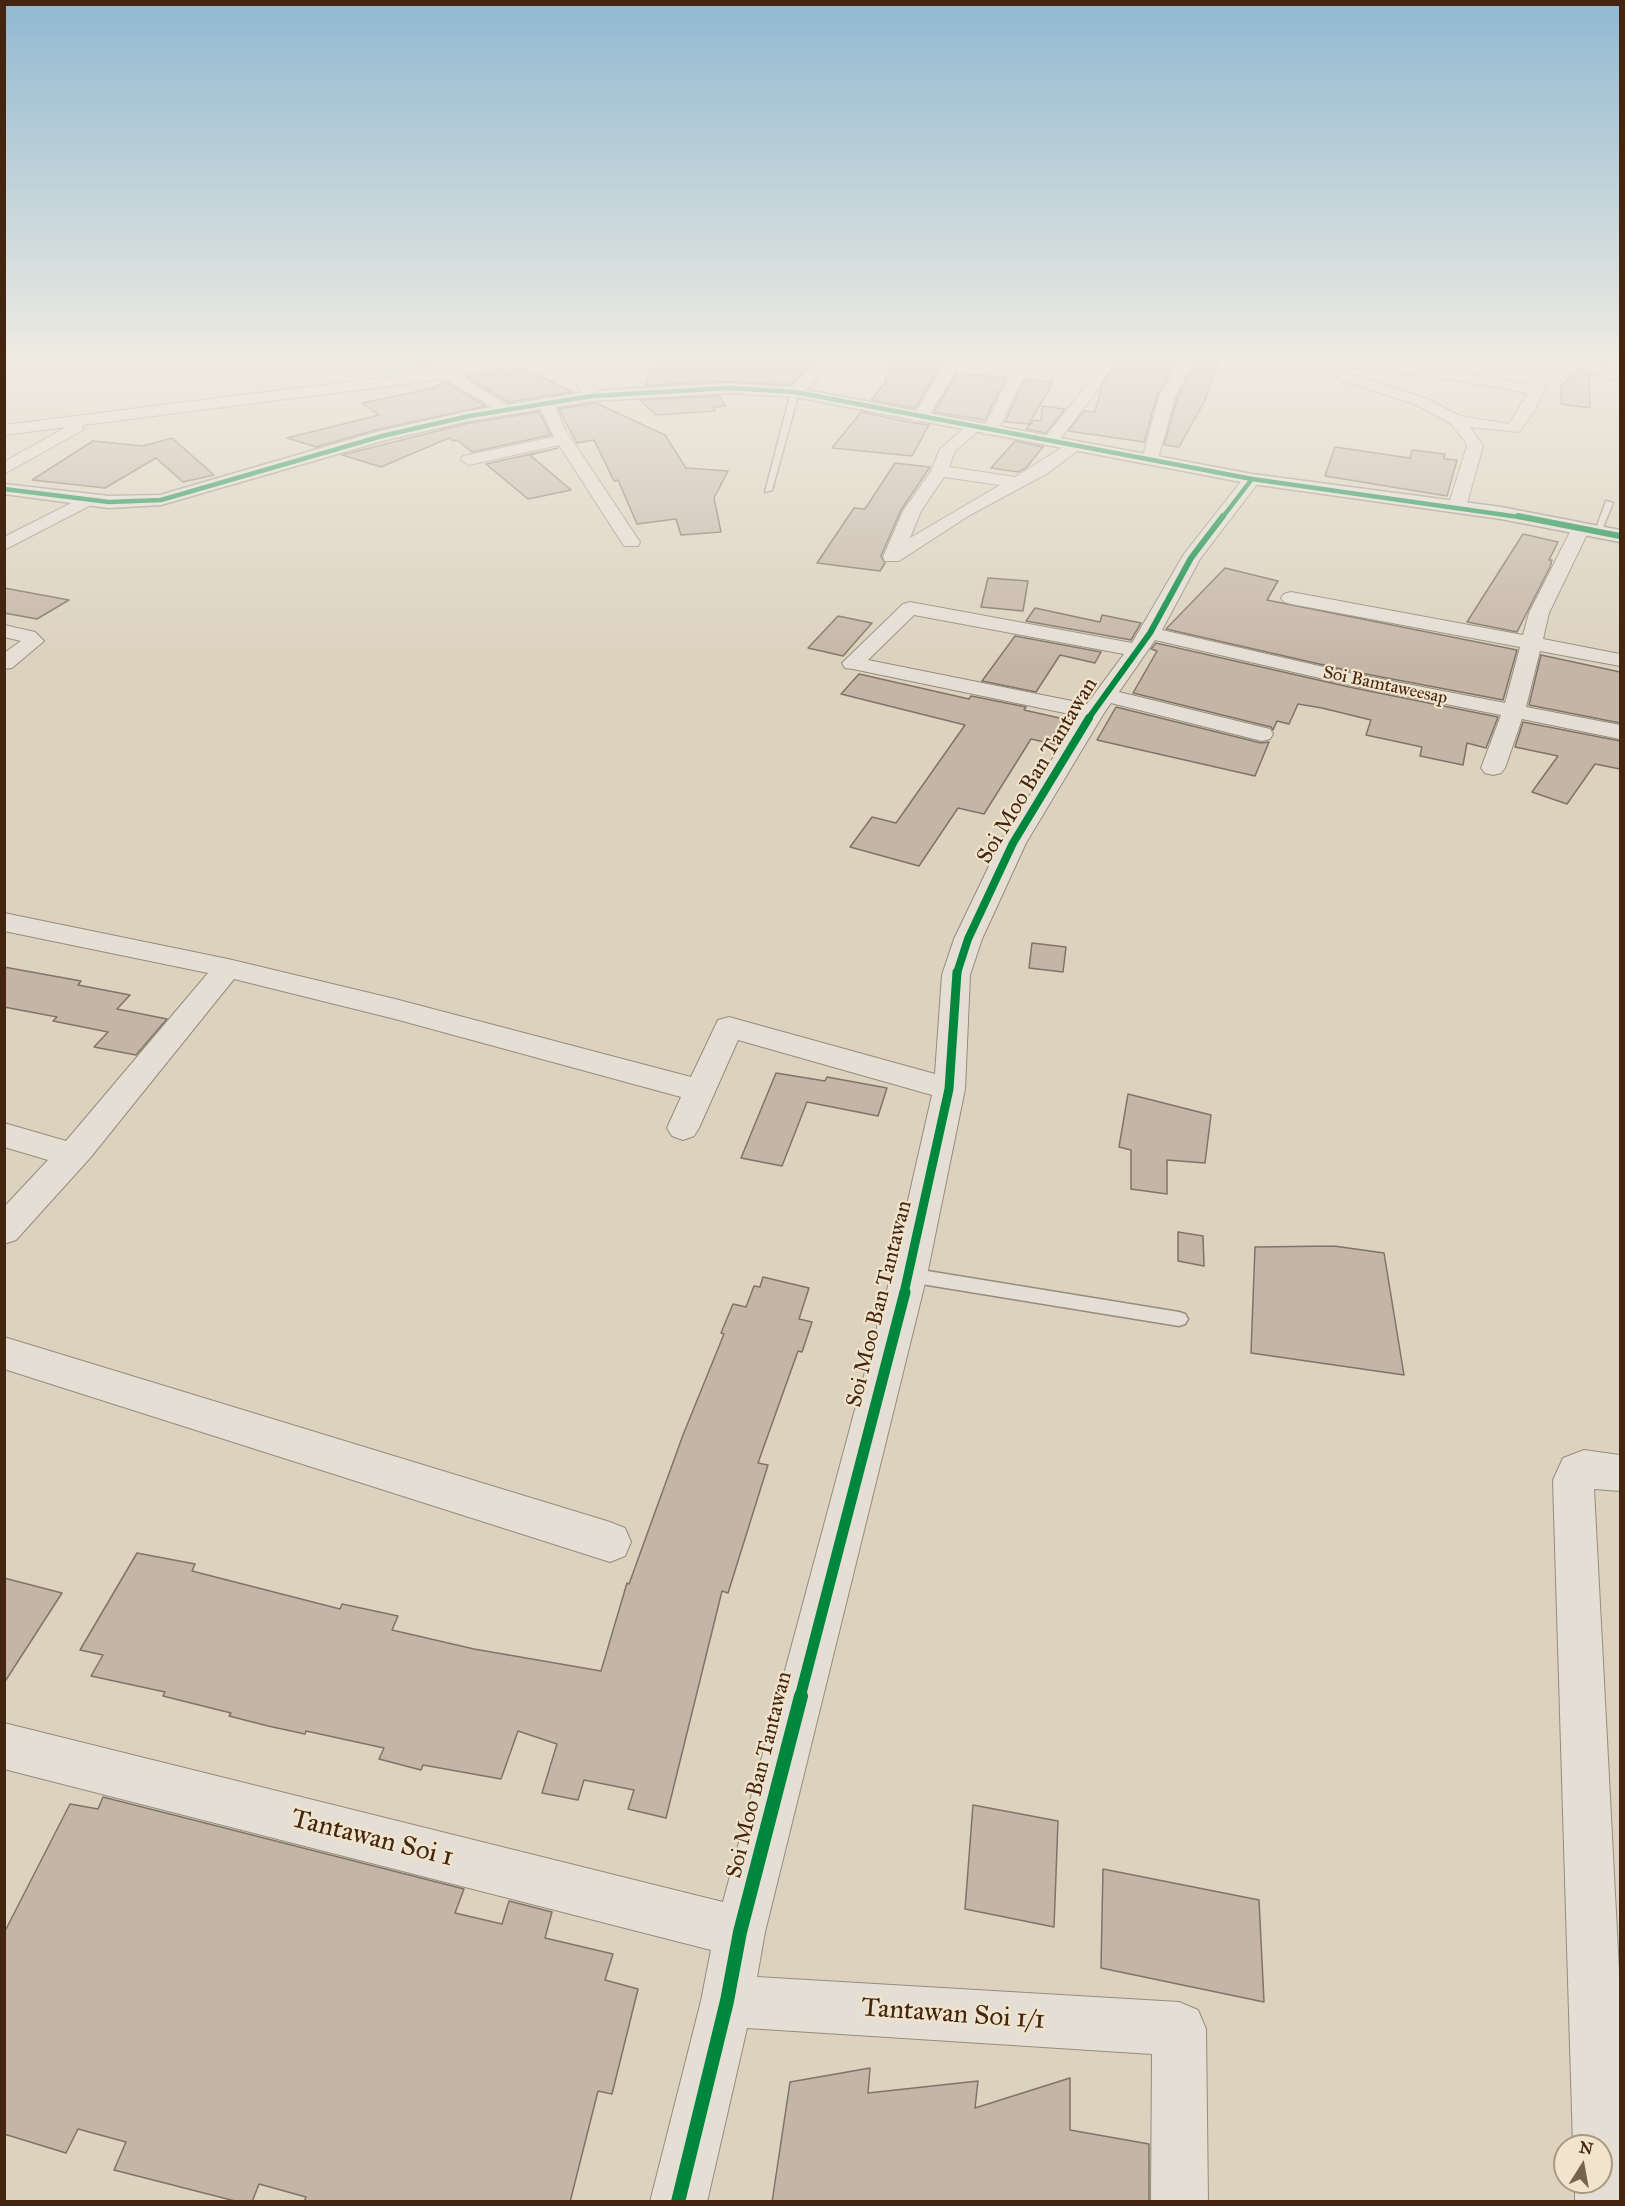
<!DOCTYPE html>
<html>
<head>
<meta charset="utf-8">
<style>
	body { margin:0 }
	#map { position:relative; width:1625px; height:2206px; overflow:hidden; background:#dcd2be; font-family:"IM FELL Great Primer",serif }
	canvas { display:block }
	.frame { position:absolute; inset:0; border:6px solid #442510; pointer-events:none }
	.north { position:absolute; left:1553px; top:2134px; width:60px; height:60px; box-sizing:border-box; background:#f1e4cc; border:2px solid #ac9881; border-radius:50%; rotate:11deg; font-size:16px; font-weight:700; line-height:24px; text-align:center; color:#442510 }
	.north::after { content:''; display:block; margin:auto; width:21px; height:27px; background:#79624d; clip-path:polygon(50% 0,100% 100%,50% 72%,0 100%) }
</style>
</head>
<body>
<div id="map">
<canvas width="1625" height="2206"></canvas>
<div class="frame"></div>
<div class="north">N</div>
</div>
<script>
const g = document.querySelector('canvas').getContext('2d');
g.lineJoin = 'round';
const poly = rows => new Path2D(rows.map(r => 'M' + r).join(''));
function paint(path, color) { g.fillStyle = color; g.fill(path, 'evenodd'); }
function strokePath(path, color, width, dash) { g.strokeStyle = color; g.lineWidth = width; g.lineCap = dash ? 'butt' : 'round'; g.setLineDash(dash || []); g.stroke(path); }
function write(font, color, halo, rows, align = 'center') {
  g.font = font + ' "IM FELL Great Primer",serif'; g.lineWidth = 4.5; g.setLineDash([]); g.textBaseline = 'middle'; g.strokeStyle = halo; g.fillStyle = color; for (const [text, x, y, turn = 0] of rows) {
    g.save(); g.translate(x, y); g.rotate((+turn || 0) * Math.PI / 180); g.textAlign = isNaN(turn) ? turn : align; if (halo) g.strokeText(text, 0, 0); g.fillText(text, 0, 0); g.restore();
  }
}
paint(poly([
	[441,357,482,357,475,361,377,376,369,371,377,366,441,357],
	[1572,357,1595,357,1620,366,1620,375,1572,357]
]), '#acc0af');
const building = poly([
	[657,357,817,357,790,385,713,381,644,386,657,357],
	[896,357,947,357,915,408,871,400,887,380,885,380,896,357],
	[1119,357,1179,357,1157,396,1144,442,1068,431,1084,411,1095,412,1102,386,1119,357],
	[1198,357,1220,357,1205,400,1179,447,1164,445,1177,398,1198,357],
	[524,369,573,392,508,402,466,377,504,370,510,373,524,369],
	[1578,370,1589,373,1590,408,1561,404,1561,386,1578,370],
	[957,373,1006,378,985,420,934,412,957,373],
	[1025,379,1053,382,1029,424,1005,422,1025,379],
	[445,382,486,406,375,430,316,447,287,438,379,415,362,403,433,388,445,382],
	[720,396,725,406,713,407,715,411,656,415,640,400,720,396],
	[596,403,665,435,686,468,728,471,714,498,721,532,681,535,676,519,637,524,618,480,614,481,594,440,577,443,558,409,596,403],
	[1042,406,1065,409,1046,433,1026,429,1034,420,1041,421,1042,406],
	[539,412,551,435,472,452,457,440,453,441,449,438,381,467,342,455,469,423,539,412],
	[861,412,914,423,929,425,912,456,832,448,861,412],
	[172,438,214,475,183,482,156,458,105,488,32,480,93,441,143,446,172,438],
	[1015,441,1043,447,1026,468,1018,472,991,468,1015,441],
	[1335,447,1410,458,1412,450,1445,454,1444,459,1457,460,1447,496,1325,476,1335,447],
	[558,448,530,455,571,490,528,499,486,464,558,448],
	[895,463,930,467,901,510,881,556,885,563,880,571,817,563,854,508,865,509,895,463],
	[1523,534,1558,542,1549,560,1552,560,1550,567,1517,632,1467,622,1523,534],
	[1225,568,1278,581,1267,600,1517,650,1503,700,1350,671,1166,629,1225,568],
	[988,578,1028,581,1023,611,981,607,988,578],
	[4,588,69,600,37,619,4,613,4,588],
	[1035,608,1100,622,1102,615,1141,623,1131,640,1026,621,1035,608],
	[838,616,872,623,843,656,808,648,838,616],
	[1015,636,1101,652,1095,663,1060,655,1036,692,982,681,1015,636],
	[1156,643,1349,687,1498,717,1486,748,1467,743,1463,765,1420,756,1422,747,1366,735,1371,720,1322,708,1298,704,1289,724,1277,721,1273,730,1271,727,1133,693,1157,651,1151,649,1156,643],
	[1541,655,1620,672,1620,723,1529,705,1541,655],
	[859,674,969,699,971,696,1026,707,1024,710,1073,721,1058,745,1031,739,984,814,958,808,919,866,850,847,872,817,896,823,965,725,841,694,859,674],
	[1116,707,1261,743,1269,742,1255,776,1097,740,1116,707],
	[1523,722,1620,741,1620,769,1595,764,1567,804,1532,792,1558,756,1515,747,1523,722],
	[1032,943,1066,947,1063,972,1029,968,1032,943],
	[4,967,81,981,78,985,130,995,117,1009,167,1019,136,1055,94,1047,108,1032,53,1021,57,1017,4,1007,4,967],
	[776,1073,825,1081,827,1077,887,1088,878,1116,807,1102,782,1166,741,1158,776,1073],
	[1128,1094,1211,1115,1205,1163,1167,1160,1167,1194,1131,1189,1131,1150,1119,1147,1128,1094],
	[1178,1232,1203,1236,1204,1266,1178,1261,1178,1232],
	[1334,1246,1384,1253,1404,1375,1251,1353,1255,1247,1334,1246],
	[763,1277,809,1288,799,1319,812,1322,802,1352,798,1351,758,1463,768,1465,728,1593,722,1591,666,1818,628,1809,634,1790,584,1780,578,1800,542,1793,557,1744,518,1731,501,1779,423,1765,421,1770,379,1759,384,1748,306,1731,305,1734,268,1726,229,1716,231,1713,163,1696,165,1692,91,1676,103,1655,80,1650,137,1553,195,1564,192,1571,340,1609,342,1604,398,1616,392,1630,474,1649,601,1671,627,1583,629,1584,683,1435,724,1334,721,1333,733,1304,746,1307,754,1286,760,1287,763,1277],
	[4,1578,62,1593,4,1683,4,1578],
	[103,1797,464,1889,455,1913,502,1924,509,1901,552,1912,545,1938,613,1954,605,1980,638,1989,612,2094,598,2091,570,2202,304,2202,306,2197,259,2184,252,2202,239,2202,114,2170,126,2142,78,2129,66,2153,4,2134,4,1933,70,1804,98,1809,103,1797],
	[973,1805,1058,1821,1054,1927,965,1909,973,1805],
	[1103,1869,1259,1900,1264,2002,1101,1968,1103,1869],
	[870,2068,868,2093,978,2081,975,2108,1070,2078,1070,2130,1149,2144,1149,2202,772,2202,790,2082,870,2068]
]);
paint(building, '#c5b5a7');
strokePath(building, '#7f7468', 1.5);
const service = poly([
	[795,390,799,392,772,490,765,492,791,392,795,390],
	[1606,501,1613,503,1601,532,1594,534,1606,501],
	[909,1268,1179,1312,1185,1314,1188,1319,1185,1324,1179,1326,909,1282,903,1280,901,1275,903,1270,909,1268]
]);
const minor = poly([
	[358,357,381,357,362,365,368,380,447,370,483,362,490,357,508,357,493,368,460,376,514,409,511,412,501,412,445,379,83,425,83,430,4,474,4,462,66,427,4,435,4,425,354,381,347,363,358,357],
	[566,357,580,357,587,379,600,396,597,399,587,399,573,379,566,357],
	[950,357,964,357,926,421,914,421,912,418,950,357],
	[1019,357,1033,357,998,431,996,434,984,434,982,431,1019,357],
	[1103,357,1117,357,1093,396,1056,444,1044,444,1042,441,1082,391,1103,357],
	[1182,357,1196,357,1175,397,1158,459,1156,463,1144,463,1142,459,1159,397,1182,357],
	[1336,357,1456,372,1532,385,1545,357,1574,357,1620,372,1620,381,1557,361,1535,410,1519,432,1470,427,1483,446,1466,507,1457,512,1448,507,1467,446,1465,441,1450,423,1415,404,1342,381,1332,372,1336,357],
	[1348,367,1456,380,1528,393,1509,424,1460,416,1425,398,1352,375,1347,371,1348,367],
	[545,397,553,402,564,428,640,542,638,546,624,546,559,445,469,465,461,460,463,456,554,437,537,402,545,397],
	[974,423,982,428,955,451,949,467,1015,477,1071,442,1083,442,1085,445,1048,473,970,515,899,561,885,561,883,557,903,511,931,471,940,449,968,425,974,423],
	[944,477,1000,485,910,538,921,511,944,477],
	[1252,474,1261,479,1200,559,1162,630,1350,673,1505,703,1520,647,1291,604,1284,602,1281,598,1284,594,1291,592,1523,635,1529,613,1572,528,1581,523,1590,528,1549,613,1543,639,1620,654,1620,666,1540,651,1526,707,1620,725,1620,739,1522,719,1505,768,1501,773,1493,775,1485,773,1481,768,1501,715,1350,685,1155,640,1119,692,1270,729,1273,734,1270,739,1262,741,1111,703,1104,713,1026,843,982,939,970,975,965,1089,927,1275,765,1932,757,1977,1179,2002,1198,2010,1206,2029,1208,2202,1151,2202,1152,2054,747,2028,707,2202,650,2202,701,2001,711,1950,4,1769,4,1723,723,1902,891,1275,932,1095,738,1040,699,1128,694,1136,683,1140,672,1136,667,1128,681,1097,395,1019,234,979,90,1158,16,1240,4,1244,4,1207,48,1160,4,1147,4,1123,66,1141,208,973,4,931,4,913,228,959,395,999,691,1077,718,1020,729,1017,935,1074,942,975,954,939,1000,843,1079,716,853,669,845,668,842,663,903,604,910,602,1132,643,1184,554,1246,475,1252,474],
	[914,615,1124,654,1087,704,868,660,914,615],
	[87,495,96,500,93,504,4,550,4,537,87,495],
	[4,625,35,632,44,641,12,668,4,669,4,653,21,641,4,637,4,625],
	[4,1337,610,1522,625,1528,631,1542,625,1556,610,1562,4,1369,4,1337],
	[1584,1450,1620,1455,1620,1491,1594,1489,1620,1990,1620,2202,1575,2202,1575,2182,1601,2182,1601,2146,1573,2146,1553,1480,1563,1458,1584,1450]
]);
const tertiary = poly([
	[820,357,836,357,806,390,1252,474,1501,507,1620,530,1620,542,1501,519,1252,484,795,397,729,393,592,401,469,421,386,440,161,505,109,508,4,494,4,484,109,496,160,495,376,432,469,411,592,391,729,383,791,387,820,357]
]);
strokePath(service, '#968c7e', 3);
strokePath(minor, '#968c7e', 2);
strokePath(tertiary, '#968c7e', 3);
paint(service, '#e4ded4');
paint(minor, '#e4ded4');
paint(tertiary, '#e4ded4');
strokePath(poly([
	[4,489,109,502,161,500,382,436,469,416,592,396,729,388,795,392,1252,479,1526,518],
	[1222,518,1252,479]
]), '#00873e', 4.5);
strokePath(poly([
	[1518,516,1620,536],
	[1088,719,1150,633,1191,558,1223,516]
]), '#00873e', 6);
strokePath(poly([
	[957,973,968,939,1013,843,1089,718]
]), '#00873e', 8);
strokePath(poly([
	[904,1293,949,1089,957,972]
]), '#00873e', 9);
strokePath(poly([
	[800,1697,905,1292]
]), '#00873e', 11);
strokePath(poly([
	[678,2202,727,2001,740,1932,801,1696]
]), '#00873e', 14);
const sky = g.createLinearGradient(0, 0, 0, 666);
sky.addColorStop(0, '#90b9d1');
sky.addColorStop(0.54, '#efebe2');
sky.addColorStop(1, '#efebe200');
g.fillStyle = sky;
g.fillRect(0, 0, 1625, 666);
write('18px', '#442510', '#f1e4cc', [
	["Soi Bamtaweesap",1385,686,12]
]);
write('22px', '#442510', '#f1e4cc', [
	["Soi Moo Ban Tantawan",1038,771,-59],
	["Soi Moo Ban Tantawan",880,1304,-76],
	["Soi Moo Ban Tantawan",760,1775,-76]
]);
write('27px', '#442510', '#f1e4cc', [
	["Tantawan Soi 1",372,1839,14],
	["Tantawan Soi 1/1",953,2015,4]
]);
</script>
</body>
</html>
